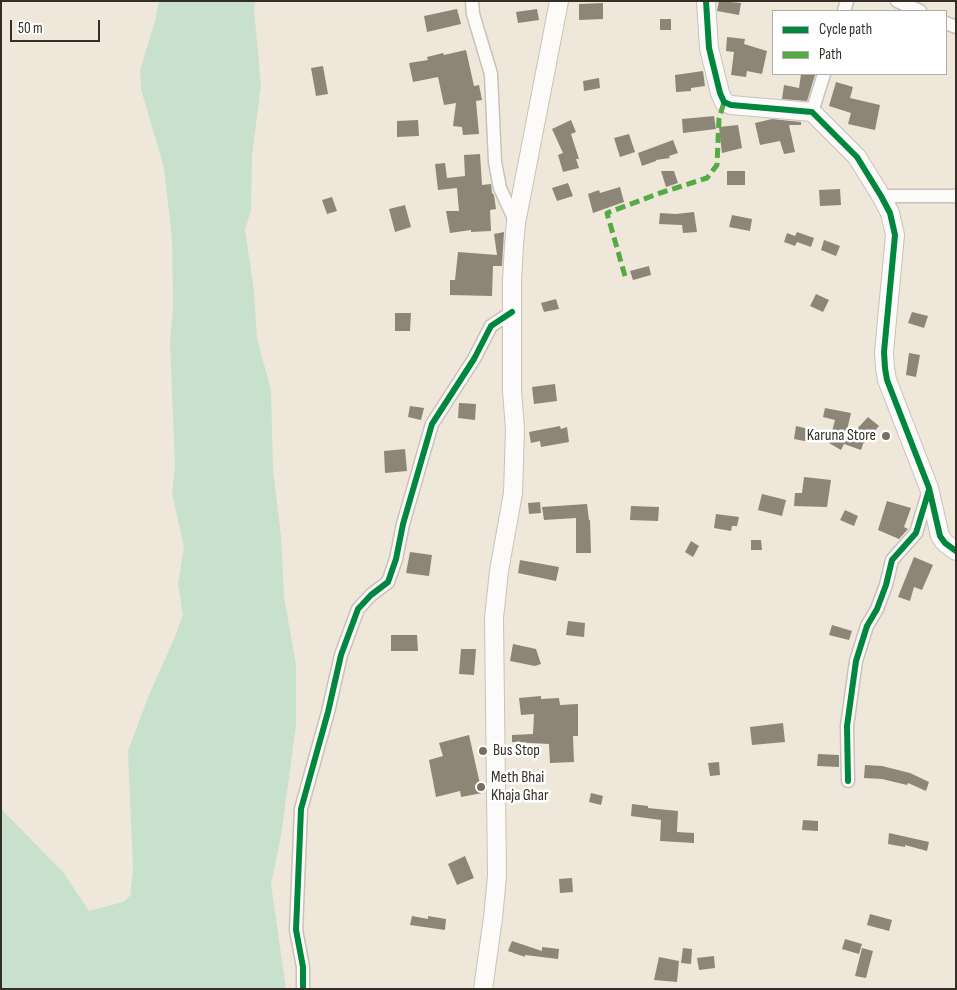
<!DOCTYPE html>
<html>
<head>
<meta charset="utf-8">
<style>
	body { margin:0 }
	#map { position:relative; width:957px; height:990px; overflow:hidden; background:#efe7da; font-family:"Sofia Sans Condensed",sans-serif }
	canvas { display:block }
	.frame { position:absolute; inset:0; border:2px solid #342f26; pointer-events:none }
	.legend { position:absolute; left:772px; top:10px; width:175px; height:65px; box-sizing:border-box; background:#fff; border:1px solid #aeaca8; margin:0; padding:6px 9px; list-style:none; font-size:15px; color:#342f26 }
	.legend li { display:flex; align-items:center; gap:10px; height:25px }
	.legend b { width:25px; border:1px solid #aeaca8 }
	.scale { position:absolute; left:10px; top:20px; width:90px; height:22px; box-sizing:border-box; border:2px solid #342f26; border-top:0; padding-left:6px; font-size:15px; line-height:18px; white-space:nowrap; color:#342f26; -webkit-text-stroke:4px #fff; paint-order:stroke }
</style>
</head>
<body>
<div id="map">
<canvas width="957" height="990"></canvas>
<div class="frame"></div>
<ul class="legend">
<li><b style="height:6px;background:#00873e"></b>Cycle path</li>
<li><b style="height:6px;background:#54ab44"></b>Path</li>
</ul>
<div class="scale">50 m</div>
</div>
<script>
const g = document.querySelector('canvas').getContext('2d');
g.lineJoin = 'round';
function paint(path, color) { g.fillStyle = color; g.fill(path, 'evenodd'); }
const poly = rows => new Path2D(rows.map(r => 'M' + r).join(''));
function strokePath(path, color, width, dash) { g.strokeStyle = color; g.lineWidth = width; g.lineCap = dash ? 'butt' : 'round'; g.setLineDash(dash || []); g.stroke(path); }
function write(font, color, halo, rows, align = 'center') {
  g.font = font + ' "Sofia Sans Condensed",sans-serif'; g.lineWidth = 5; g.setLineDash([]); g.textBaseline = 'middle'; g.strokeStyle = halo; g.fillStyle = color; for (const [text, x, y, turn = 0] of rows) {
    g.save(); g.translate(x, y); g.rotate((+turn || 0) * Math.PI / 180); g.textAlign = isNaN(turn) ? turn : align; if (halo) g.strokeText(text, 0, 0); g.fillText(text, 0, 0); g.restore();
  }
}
paint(poly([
	[159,1,255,1,254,10,261,85,252,156,251,210,245,230,254,291,257,339,271,390,273,470,281,536,284,597,296,665,296,725,281,836,271,884,286,989,1,989,1,809,63,872,89,911,123,902,130,896,133,870,128,751,149,695,174,639,183,615,178,584,184,547,172,493,175,465,170,344,173,307,172,238,164,168,141,89,140,70,155,21]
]), '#c7e1cd');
paint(poly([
	[719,1,741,3,739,15,717,11],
	[603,3,603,19,579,20,579,4],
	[457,9,461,24,427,32,424,16],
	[537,9,539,20,518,23,516,12],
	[660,19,671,19,671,30,660,30],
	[727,37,745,39,744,44,767,51,762,74,747,71,746,77,731,75,734,52,726,51],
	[466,50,474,86,479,85,482,100,476,101,479,134,463,135,462,127,453,126,456,103,444,105,438,77,413,82,409,63,428,60,427,57,443,53,444,55],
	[323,66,328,94,316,96,311,68],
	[703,71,705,86,691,88,691,91,676,92,675,75],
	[801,74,815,75,807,101,782,99,784,85,799,88],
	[599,78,600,88,584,91,583,81],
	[836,82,853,87,850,98,880,105,875,130,848,124,851,113,829,106],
	[714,116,716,129,683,133,682,119],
	[772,119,801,122,801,125,789,125,795,152,784,154,780,141,760,145,755,123],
	[418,120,419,136,397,137,397,121],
	[571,120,576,132,571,134,579,159,576,159,579,168,563,172,558,155,563,153,552,129],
	[738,125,742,148,722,153,719,127],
	[629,134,635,152,620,157,614,138],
	[673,140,678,153,669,156,670,158,656,160,656,161,642,166,638,153],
	[480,154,482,185,491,184,492,193,494,195,496,209,490,210,491,231,471,232,471,230,450,233,446,211,459,211,457,188,438,190,435,164,445,163,447,178,465,176,464,155],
	[661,171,674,171,678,183,666,187],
	[727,171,745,171,745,185,727,185],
	[568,183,573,196,557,201,552,188],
	[620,187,624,202,593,213,588,194,599,190,600,193],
	[840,189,841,205,820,206,819,190],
	[332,197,337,211,327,214,322,200],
	[405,205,411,227,395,232,389,209],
	[694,212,697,232,683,233,682,225,659,224,660,213,676,214],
	[732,215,752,219,750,231,729,227],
	[504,232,502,266,493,266,492,296,450,295,450,280,455,280,458,252,497,255,494,234],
	[797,232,814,238,811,247,797,242,795,246,784,242,787,233,795,236],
	[824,240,840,246,836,256,821,250],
	[649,266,651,275,633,280,630,271],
	[816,294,829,300,823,312,810,306],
	[556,299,559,309,544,312,541,303],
	[912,312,928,316,924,328,908,323],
	[395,313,411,313,410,331,395,331],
	[909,353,920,355,916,377,906,375],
	[555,384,557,401,534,404,532,387],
	[459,403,476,404,475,420,458,418],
	[410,406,424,408,421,420,408,417],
	[825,408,851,413,844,443,868,417,879,426,863,444,861,450,844,444,841,450,829,443,835,420,823,417],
	[560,426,561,429,567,427,569,442,541,447,540,441,531,443,529,432],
	[796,426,813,430,810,442,794,439],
	[405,449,407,471,385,473,384,451],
	[804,477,831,480,827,507,794,506,795,493,802,493],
	[762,494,786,500,782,516,758,510],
	[887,501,911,508,904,527,908,529,899,539,878,530],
	[540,502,541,513,529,514,528,503],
	[587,504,589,520,590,520,591,553,576,553,576,518,544,520,542,507],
	[631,506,659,507,658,521,630,520],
	[845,510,858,516,854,526,840,520],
	[716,514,739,517,737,526,732,526,731,531,714,528],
	[751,540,761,540,762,550,751,550],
	[691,541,699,546,693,557,685,552],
	[410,552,432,555,429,576,406,573],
	[914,557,933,565,922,590,914,587,910,601,898,597],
	[520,560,559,567,556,581,518,573],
	[568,621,585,623,584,637,566,635],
	[832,625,852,631,849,640,829,635],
	[391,635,417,635,418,651,391,651],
	[513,644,536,649,541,664,535,666,510,661],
	[461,649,476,649,474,675,459,674],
	[541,696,541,699,559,698,560,705,578,704,578,736,573,736,574,762,550,763,549,744,512,742,512,735,533,734,534,714,521,715,519,698],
	[783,723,785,742,752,745,750,727],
	[469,735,482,793,461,797,460,791,436,797,429,760,443,756,439,743],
	[818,754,839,755,839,767,817,766],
	[719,762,720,775,710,776,708,763],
	[865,765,882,766,910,773,929,782,926,791,908,783,907,785,882,779,864,778],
	[591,793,603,796,601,805,589,802],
	[632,804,648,806,648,808,678,811,677,832,694,833,694,843,660,841,661,820,631,816],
	[803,820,818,821,818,831,802,830],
	[889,833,929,842,927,851,905,845,905,847,888,844],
	[465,856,474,878,457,885,448,864],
	[572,878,573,892,560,893,559,879],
	[870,914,892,920,889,931,867,925],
	[412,916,428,919,428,916,446,919,445,930,410,925],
	[845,939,862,944,859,954,842,949],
	[512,941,542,951,542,947,559,949,558,959,525,955,525,957,508,951],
	[683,948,692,949,691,964,681,963],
	[862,948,873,951,866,978,855,976],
	[714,956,715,968,699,970,697,958],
	[659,957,679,961,677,982,654,980]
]), '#8d8575');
const street = poly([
	[472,1,473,14,491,74,495,162,500,188,516,223],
	[897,1,920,11],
	[844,11,847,1],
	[946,23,956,27],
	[812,112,824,74],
	[881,196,956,196],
	[848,781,847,726,856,661,867,626,877,609,886,585,892,560,916,533,929,490],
	[303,989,303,967,296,930,301,809,328,712,341,655,358,609,371,595,388,582,396,559,403,524,432,424,474,359,491,326,512,312]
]);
const secondary = poly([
	[706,1,709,48,720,93,724,102,731,105,812,112,857,157,881,196,890,213,895,235,884,352,885,368,887,380,929,488,940,536,945,543,956,551],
	[483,989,493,918,497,876,494,618,499,571,513,493,515,429,512,391,512,281,514,245,516,223,559,1]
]);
strokePath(street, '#c8c2b8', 15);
strokePath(secondary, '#c8c2b8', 20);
strokePath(street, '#fdfbf9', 12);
strokePath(secondary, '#fdfbf9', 18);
strokePath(poly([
	[625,276,607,213,660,193,707,178,717,165,719,119,724,102]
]), '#54ab44', 5, [10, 5]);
strokePath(poly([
	[706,1,709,48,720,93,724,102,731,105,812,112,857,157,881,196,890,213,895,235,884,352,885,368,887,380,929,488,940,536,945,543,956,551],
	[848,781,847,726,856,661,867,626,877,609,886,585,892,560,916,533,929,490],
	[303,989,303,967,296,930,301,809,328,712,341,655,358,609,371,595,388,582,396,559,403,524,432,424,474,359,491,326,512,312]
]), '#00873e', 6);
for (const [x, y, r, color] of [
	[886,436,5,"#756f65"],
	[483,751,5,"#756f65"],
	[481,787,5,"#756f65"]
]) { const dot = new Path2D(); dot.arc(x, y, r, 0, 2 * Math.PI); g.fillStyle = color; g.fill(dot); strokePath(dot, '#fff', 2); }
write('16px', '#342f26', '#fff', [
	["Karuna Store",876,436,"right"],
	["Bus Stop",493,751],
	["Meth Bhai",491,778],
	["Khaja Ghar",491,796]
], 'left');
</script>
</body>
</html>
